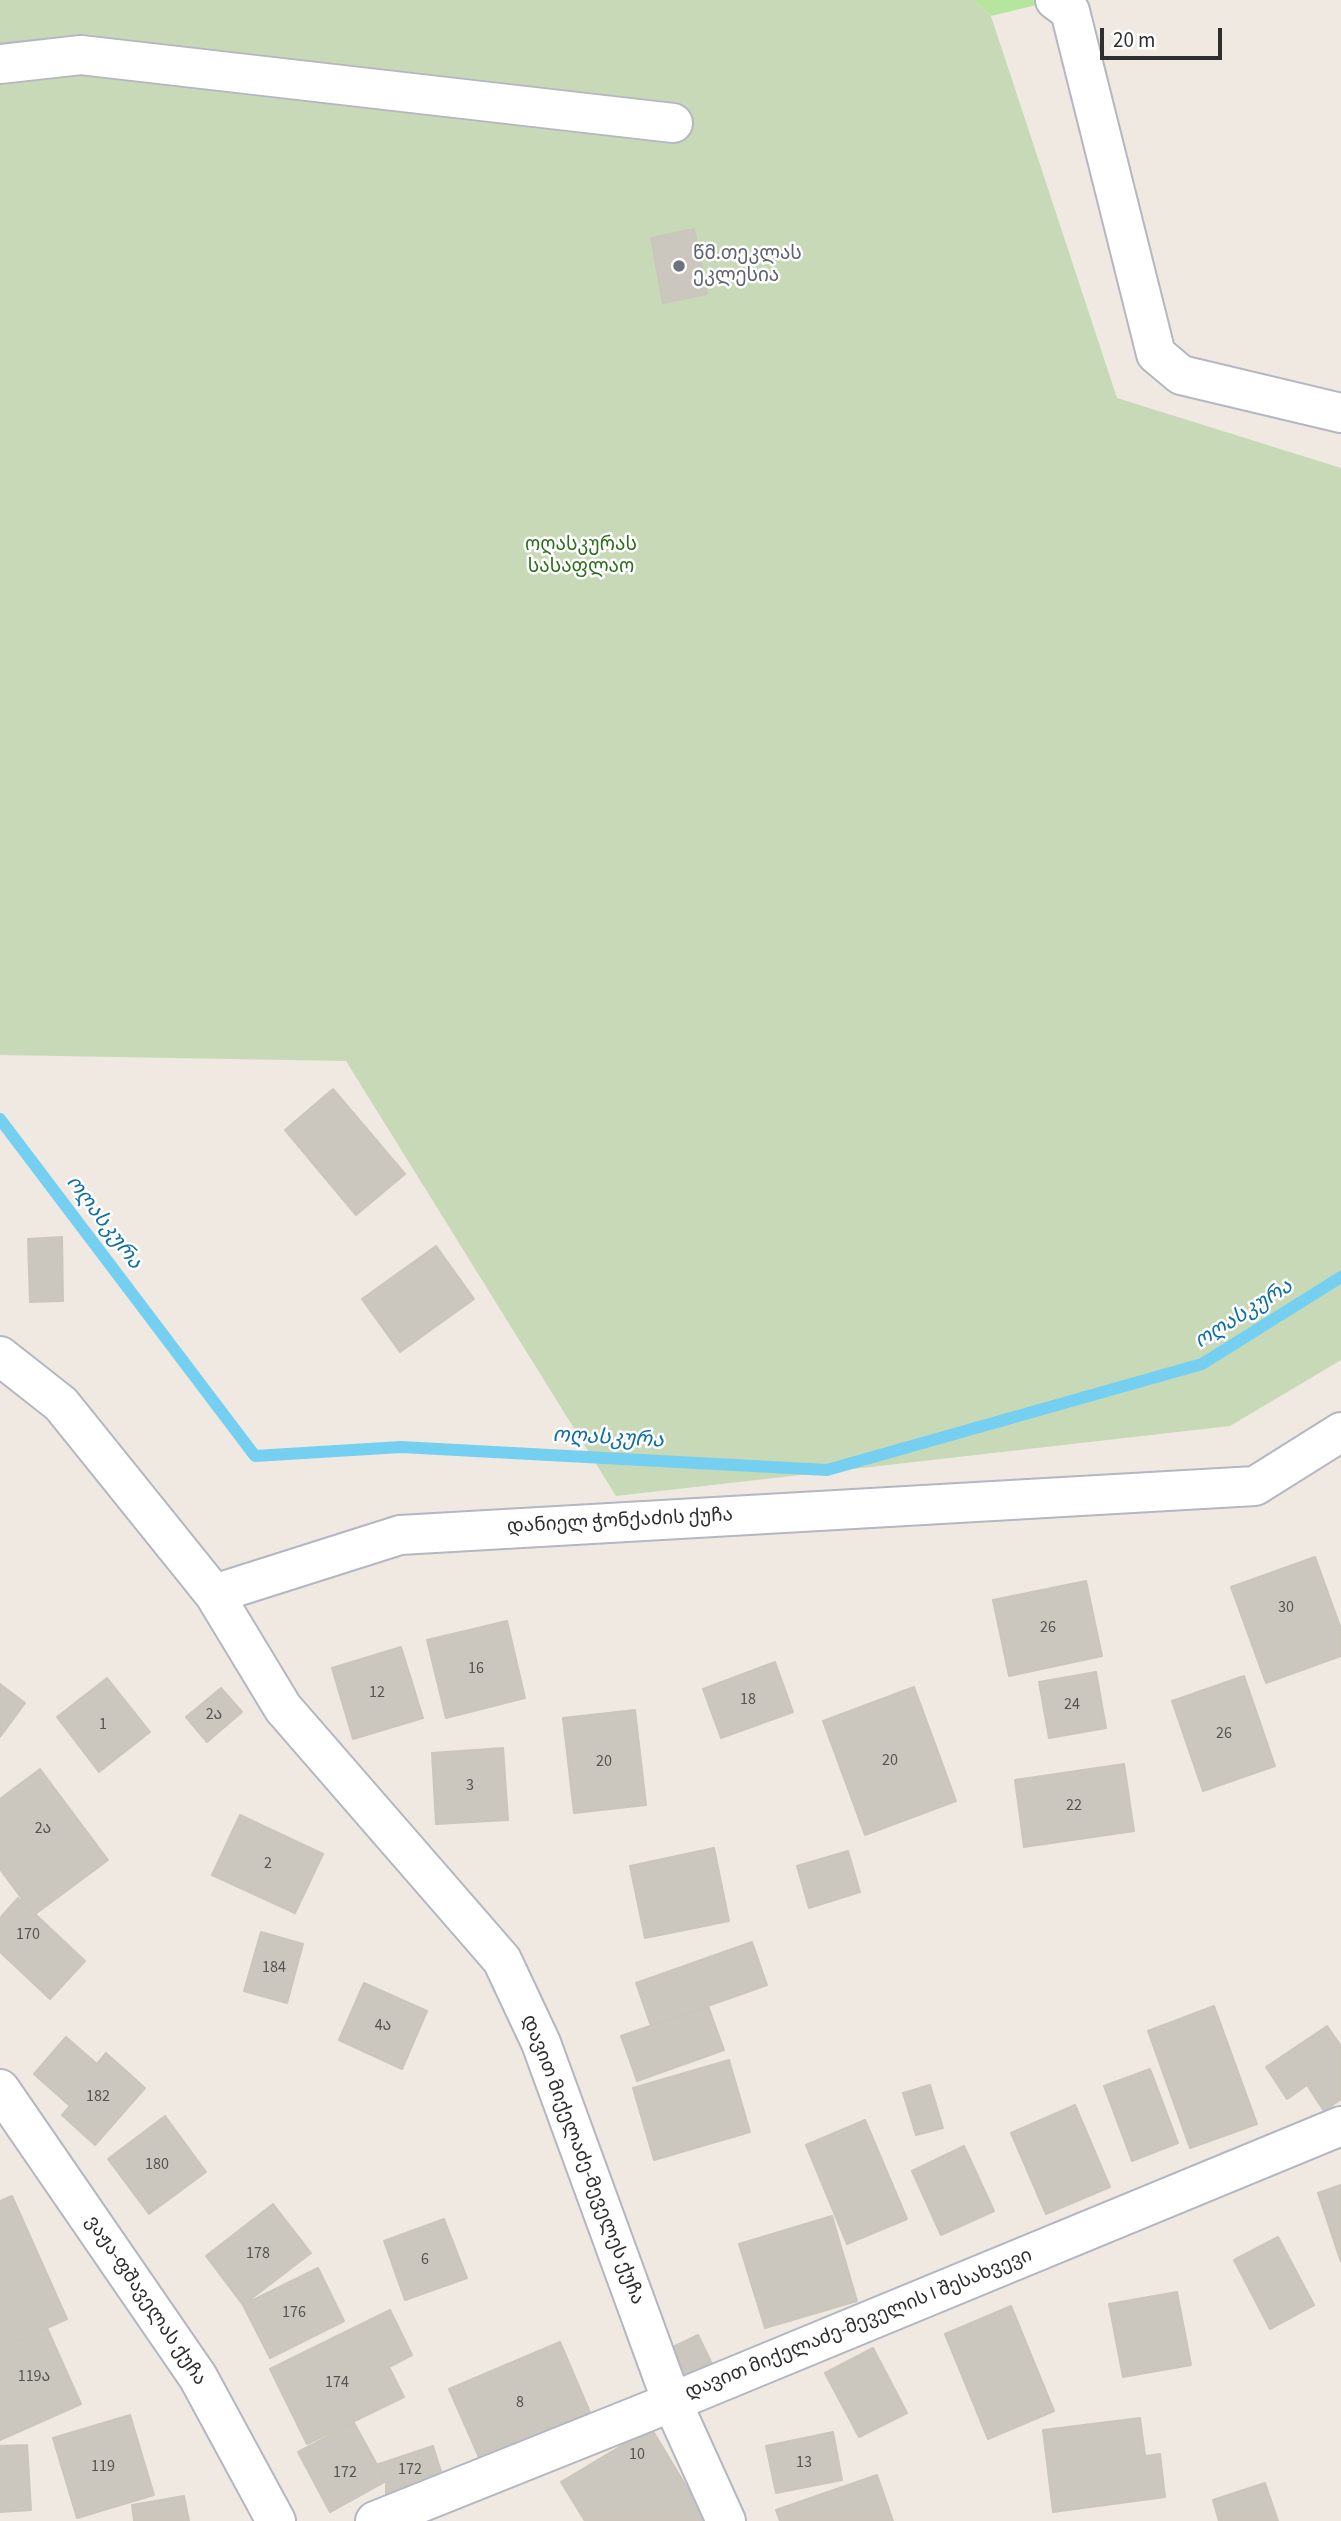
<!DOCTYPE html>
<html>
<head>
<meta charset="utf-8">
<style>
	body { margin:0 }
	#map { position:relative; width:1341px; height:2521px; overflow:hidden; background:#efe9e1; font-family:"Source Sans 3",sans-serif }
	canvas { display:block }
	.scale { position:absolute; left:1100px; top:28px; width:122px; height:32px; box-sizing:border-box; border:4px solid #2e2e2e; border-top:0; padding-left:9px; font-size:21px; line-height:24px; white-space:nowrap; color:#2e2e2e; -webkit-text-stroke:5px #fff; paint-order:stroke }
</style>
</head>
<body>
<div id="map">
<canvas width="1341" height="2521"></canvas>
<div class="scale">20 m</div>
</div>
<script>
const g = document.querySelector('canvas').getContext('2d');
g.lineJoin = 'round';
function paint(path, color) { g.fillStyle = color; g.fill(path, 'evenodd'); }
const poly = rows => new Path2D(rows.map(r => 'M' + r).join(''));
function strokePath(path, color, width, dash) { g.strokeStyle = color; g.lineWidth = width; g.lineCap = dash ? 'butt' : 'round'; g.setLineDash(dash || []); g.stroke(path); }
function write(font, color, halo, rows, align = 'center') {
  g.font = font + ' "Source Sans 3","Noto Sans Georgian",sans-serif'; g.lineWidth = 5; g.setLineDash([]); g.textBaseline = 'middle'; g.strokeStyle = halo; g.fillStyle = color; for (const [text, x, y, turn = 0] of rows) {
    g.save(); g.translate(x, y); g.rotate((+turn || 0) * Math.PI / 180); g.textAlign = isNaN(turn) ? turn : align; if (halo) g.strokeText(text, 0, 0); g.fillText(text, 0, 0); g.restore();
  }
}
paint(poly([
	[973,0,1057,0,991,16]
]), '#b6e59e');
paint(poly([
	[0,0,973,0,991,16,1117,398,1341,468,1341,1360,1230,1426,616,1496,346,1061,0,1055]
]), '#c8d9b8');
strokePath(poly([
	[0,1119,255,1456,401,1447,827,1470,1202,1364,1341,1277]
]), '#75cff0', 12);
const building = poly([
	[694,229,707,294,663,303,651,238,694,229],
	[333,1089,405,1174,356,1215,285,1130,333,1089],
	[62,1237,63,1301,30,1302,28,1239,62,1237],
	[436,1246,474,1299,400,1352,362,1299,436,1246],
	[1315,1557,1341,1629,1341,1656,1266,1683,1231,1587,1315,1557],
	[1086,1581,1102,1656,1009,1676,993,1600,1086,1581],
	[507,1621,525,1698,446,1718,427,1640,507,1621],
	[401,1647,423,1718,353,1739,332,1668,401,1647],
	[775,1662,793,1712,721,1738,703,1689,775,1662],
	[1096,1672,1106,1728,1049,1738,1039,1682,1096,1672],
	[1244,1676,1275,1766,1203,1791,1172,1701,1244,1676],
	[107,1678,150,1732,99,1772,57,1717,107,1678],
	[0,1684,25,1703,0,1737,0,1684],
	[914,1687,956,1801,865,1835,823,1721,914,1687],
	[221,1688,242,1712,207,1742,186,1717,221,1688],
	[635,1710,646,1805,574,1813,563,1718,635,1710],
	[503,1748,508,1820,436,1824,432,1753,503,1748],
	[1124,1764,1134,1831,1024,1847,1015,1780,1124,1764],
	[40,1769,108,1860,34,1915,0,1869,0,1799,40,1769],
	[240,1815,323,1854,295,1913,212,1875,240,1815],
	[714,1848,729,1921,645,1938,630,1866,714,1848],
	[848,1851,860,1892,809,1908,797,1866,848,1851],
	[18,1898,85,1961,50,1999,0,1952,0,1918,18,1898],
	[261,1932,303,1944,287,2003,244,1991,261,1932],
	[752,1942,767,1985,651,2026,636,1983,752,1942],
	[364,1983,427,2011,402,2069,339,2040,364,1983],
	[708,2006,724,2050,637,2081,621,2036,708,2006],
	[1214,2006,1257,2124,1190,2148,1148,2031,1214,2006],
	[1327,2026,1341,2046,1341,2099,1324,2111,1307,2085,1287,2099,1266,2067,1327,2026],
	[66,2037,97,2064,106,2053,145,2088,95,2145,62,2115,70,2106,34,2074,66,2037],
	[729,2060,750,2132,654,2160,633,2088,729,2060],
	[1150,2069,1178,2143,1132,2161,1104,2086,1150,2069],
	[930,2085,943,2128,916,2135,903,2093,930,2085],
	[1075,2105,1110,2187,1046,2214,1011,2133,1075,2105],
	[165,2116,206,2172,149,2214,108,2159,165,2116],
	[865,2120,907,2219,847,2244,806,2145,865,2120],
	[964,2146,994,2211,941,2235,912,2171,964,2146],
	[1341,2185,1341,2262,1318,2193,1341,2185],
	[12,2196,67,2319,0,2349,0,2201,12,2196],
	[273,2204,311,2253,243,2305,206,2256,273,2204],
	[832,2216,857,2301,765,2328,739,2244,832,2216],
	[444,2219,467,2278,405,2300,384,2241,444,2219],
	[1278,2237,1314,2305,1270,2329,1234,2260,1278,2237],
	[318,2268,344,2321,270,2358,243,2305,318,2268],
	[1177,2292,1191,2365,1123,2377,1109,2304,1177,2292],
	[1011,2306,1054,2411,988,2439,945,2334,1011,2306],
	[390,2310,412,2355,389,2367,404,2397,307,2444,270,2369,390,2310],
	[47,2328,81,2404,0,2440,0,2349,47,2328],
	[698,2335,714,2368,688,2380,673,2347,698,2335],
	[560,2342,592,2417,482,2464,449,2389,560,2342],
	[873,2348,907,2413,859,2437,825,2373,873,2348],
	[130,2415,154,2495,77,2518,53,2438,130,2415],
	[1140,2418,1145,2456,1160,2454,1165,2497,1053,2512,1043,2430,1140,2418],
	[354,2423,386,2481,330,2512,298,2452,354,2423],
	[651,2428,706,2519,702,2521,585,2521,561,2482,651,2428],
	[833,2432,842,2480,776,2493,766,2446,833,2432],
	[27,2445,31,2510,0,2512,0,2446,27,2445],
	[433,2446,442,2475,386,2494,386,2481,376,2465,433,2446],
	[877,2475,893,2521,780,2521,776,2510,877,2475],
	[1265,2483,1278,2521,1219,2521,1213,2500,1265,2483],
	[184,2496,189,2521,134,2521,132,2505,184,2496]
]);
paint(building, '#cbc7bf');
strokePath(building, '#cbc5ba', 2);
const minor = poly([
	[1055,0,1070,11,1156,354,1181,375,1341,413],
	[0,64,81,55,673,123],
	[0,1356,61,1404,214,1594,283,1708,502,1960,541,2043,672,2402,726,2521],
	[214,1594,400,1535,1255,1486,1341,1432],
	[0,2089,198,2377,276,2521],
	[375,2521,672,2402,1341,2126]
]);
strokePath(minor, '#b4b7c1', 42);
strokePath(minor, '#fff', 38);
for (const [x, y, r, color] of [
	[679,266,7,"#6b7280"]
]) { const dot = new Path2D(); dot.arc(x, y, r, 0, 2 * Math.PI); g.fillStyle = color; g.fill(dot); strokePath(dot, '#fff', 2.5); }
write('16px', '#555452', null, [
	["30",1286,1608],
	["26",1048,1628],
	["16",476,1669],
	["12",377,1693],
	["18",748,1700],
	["24",1072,1705],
	["2ა",214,1715],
	["1",103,1725],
	["26",1224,1734],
	["20",890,1761],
	["20",604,1762],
	["3",470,1786],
	["22",1074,1806],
	["2ა",43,1829],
	["2",268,1864],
	["170",28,1935],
	["184",274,1968],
	["4ა",383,2026],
	["182",98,2097],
	["180",157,2165],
	["178",258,2254],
	["6",425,2260],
	["176",294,2313],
	["119ა",34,2377],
	["174",337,2383],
	["8",520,2403],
	["10",637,2455],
	["13",804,2463],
	["119",103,2467],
	["172",410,2470],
	["172",345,2473]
]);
write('19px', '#5b616d', '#fff', [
	["წმ.თეკლას",693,255],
	["ეკლესია",693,277]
], 'left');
write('19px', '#2c6e1b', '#fff', [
	["ოღასკურას",581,546],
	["სასაფლაო",581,568]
]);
write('19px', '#2e2e2e', '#fff', [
	["დანიელ ჭონქაძის ქუჩა",620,1522,-3],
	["დავით მიქელაძე-მეველეს ქუჩა",582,2160,69],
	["ვაჟა-ფშაველას ქუჩა",145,2301,56],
	["დავით მიქელაძე-მეველის I შესახვევი",859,2325,-22]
]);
write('italic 21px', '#0d6fa3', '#fff', [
	["ოღასკურა",103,1223,53],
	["ოღასკურა",1244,1315,-32],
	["ოღასკურა",608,1439,3]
]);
</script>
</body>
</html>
